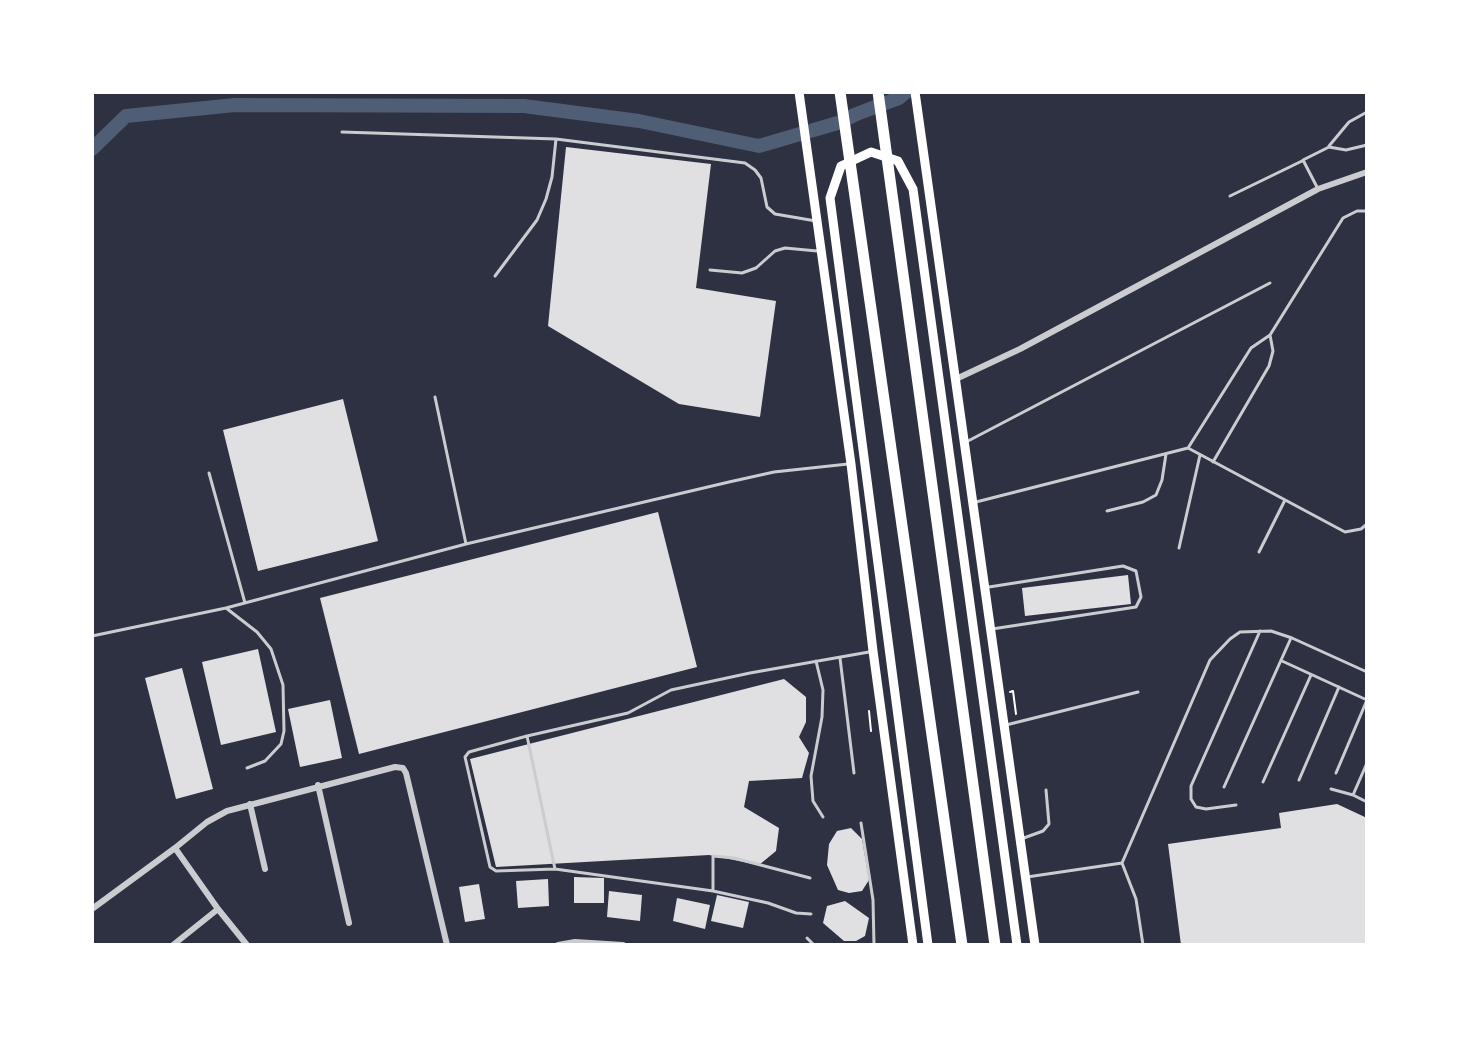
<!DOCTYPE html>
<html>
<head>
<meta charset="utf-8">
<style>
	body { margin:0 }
	#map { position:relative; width:1459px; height:1037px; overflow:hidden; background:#2d3142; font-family:"Nunito Sans",sans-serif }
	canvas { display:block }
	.frame { position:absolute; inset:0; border:94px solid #fff; pointer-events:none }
</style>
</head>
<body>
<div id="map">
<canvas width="1459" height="1037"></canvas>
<div class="frame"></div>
</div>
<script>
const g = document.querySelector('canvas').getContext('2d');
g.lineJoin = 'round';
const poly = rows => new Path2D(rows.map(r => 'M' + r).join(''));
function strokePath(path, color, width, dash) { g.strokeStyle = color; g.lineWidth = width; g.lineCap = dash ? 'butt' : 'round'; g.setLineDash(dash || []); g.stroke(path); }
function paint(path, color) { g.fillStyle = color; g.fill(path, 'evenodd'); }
strokePath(poly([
	[92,149,126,116,235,105,524,106,639,121,759,146,841,122,854,115,899,98,906,92]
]), '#4f5d75', 14);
paint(poly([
	[566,147,711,164,696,288,776,301,760,417,679,404,548,326],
	[343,399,378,541,258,571,223,430],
	[658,512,697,667,359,754,320,598],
	[1128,575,1131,604,1025,616,1022,588],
	[258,649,276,732,221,745,202,662],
	[182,668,213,789,176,799,145,678],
	[784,679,806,697,806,722,799,737,809,753,802,778,749,781,744,807,779,828,776,851,759,865,709,855,496,867,470,759],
	[330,700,342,758,300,767,288,709],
	[1337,804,1367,818,1367,945,1181,945,1168,844,1281,828,1279,813],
	[851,828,862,839,869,880,862,891,849,893,838,890,827,865,829,844,837,831],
	[574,877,604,878,604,903,574,903],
	[548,879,549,906,518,908,516,881],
	[479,884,485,919,465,922,459,887],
	[609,891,642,895,640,921,607,917],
	[717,895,749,902,743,928,711,921],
	[677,898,710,905,705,929,673,921],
	[845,901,869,918,865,936,856,941,844,941,823,923,827,906]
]), '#e0e0e3');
strokePath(poly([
	[1010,692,1013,691,1016,714],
	[869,711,871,731]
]), '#fff', 2);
strokePath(poly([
	[342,132,556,139,745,163,755,170,761,178,767,207,775,214,816,221],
	[1329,146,1349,122,1367,112],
	[1318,189,1303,160,1329,147,1346,150,1367,145],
	[1230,196,1302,161],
	[710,270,742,273,756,268,775,251,785,248,817,251],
	[495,276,537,220,546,199,552,177,556,139],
	[435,397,466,544],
	[968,441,1270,283],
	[1188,448,1345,532,1361,529,1367,524],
	[1213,462,1269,366,1273,351,1270,335],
	[209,473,245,603],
	[976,502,1188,448,1251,348,1270,335,1343,218,1357,211,1367,211],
	[1107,511,1143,502,1156,495,1162,480,1166,454],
	[1179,548,1200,455],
	[1259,552,1285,500],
	[989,587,1123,566,1136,571,1141,597,1136,607,992,629],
	[226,608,257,632,271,649,283,685,284,731,281,744,265,761,247,768],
	[92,636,226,608,466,544,729,482,774,472,848,464],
	[840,658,854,773],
	[816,661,823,690,822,717,811,776,813,801,823,817],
	[1282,661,1367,700],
	[1006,725,1138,692],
	[527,736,555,869],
	[1367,763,1353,795,1367,802],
	[1336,773,1367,700],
	[1299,780,1339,687],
	[1263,782,1311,675],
	[1224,787,1291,638],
	[1331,789,1353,795],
	[1236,805,1206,809,1196,807,1191,799,1191,786,1260,631],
	[861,823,873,900,874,945],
	[1021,839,1043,831,1049,824,1046,790],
	[1027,877,1122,863],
	[713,891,713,856,734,858,810,878],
	[811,914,796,913,768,903,713,891,555,869,496,871,490,867,465,757,469,752,527,736,628,713,671,690,750,673,869,652],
	[807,938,814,945],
	[1143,945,1136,899,1122,863,1210,660,1230,639,1240,632,1271,631,1292,638,1367,672]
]), '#caccd0', 3);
strokePath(poly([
	[956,379,1020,349,1318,189,1367,172],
	[318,785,349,923],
	[250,804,265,869],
	[92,909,175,848],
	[173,945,218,909],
	[247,945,218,909,175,848,207,822,227,811,395,767,403,768,406,773,447,945],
	[558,945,575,942,623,945]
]), '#caccd0', 6);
strokePath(poly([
	[799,92,851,464,873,651,913,945],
	[915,92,1035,945],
	[928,945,830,198,841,166,871,152,898,161,913,189,1017,945]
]), '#fff', 9);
strokePath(poly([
	[840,92,962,945],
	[878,92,995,945]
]), '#fff', 11);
</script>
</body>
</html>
